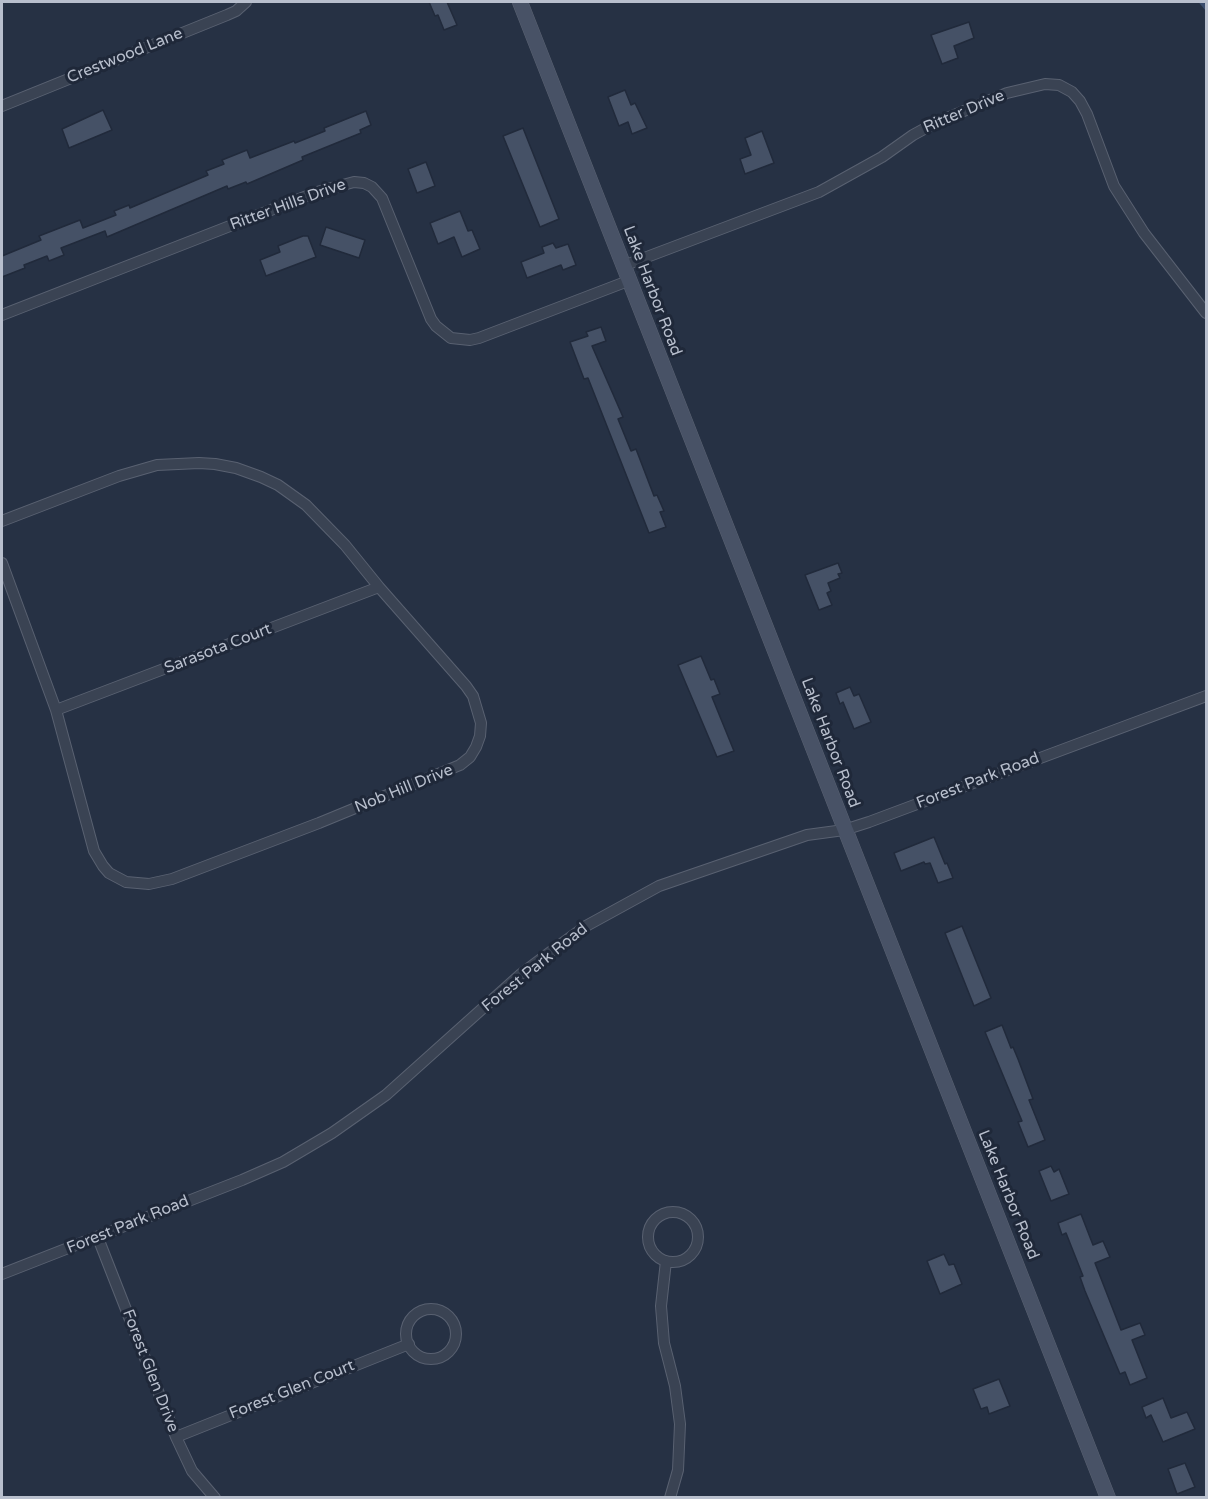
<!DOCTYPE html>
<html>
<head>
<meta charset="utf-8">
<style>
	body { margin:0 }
	#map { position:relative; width:1208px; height:1499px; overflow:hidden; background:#263144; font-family:"Varela Round",sans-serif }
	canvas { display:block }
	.frame { position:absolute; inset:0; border:3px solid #b8bfcd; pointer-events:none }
</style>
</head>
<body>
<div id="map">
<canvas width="1208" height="1499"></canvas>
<div class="frame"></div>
</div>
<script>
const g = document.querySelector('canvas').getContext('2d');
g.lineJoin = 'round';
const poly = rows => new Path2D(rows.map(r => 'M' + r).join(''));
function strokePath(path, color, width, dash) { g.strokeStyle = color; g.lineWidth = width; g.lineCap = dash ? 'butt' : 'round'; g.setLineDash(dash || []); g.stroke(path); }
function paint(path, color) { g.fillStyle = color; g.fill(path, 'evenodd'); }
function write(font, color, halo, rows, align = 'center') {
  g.font = font + ' "Varela Round",sans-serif'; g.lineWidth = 6; g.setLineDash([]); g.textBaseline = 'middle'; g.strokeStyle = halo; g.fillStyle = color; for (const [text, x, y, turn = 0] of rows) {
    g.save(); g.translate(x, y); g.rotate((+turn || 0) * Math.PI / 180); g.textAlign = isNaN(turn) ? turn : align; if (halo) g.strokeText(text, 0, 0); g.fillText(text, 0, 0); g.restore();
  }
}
strokePath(poly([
	[1201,2,1206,8]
]), '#3b4d6d', 4);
const building = poly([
	[429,2,447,2,457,25,444,30,438,15,435,16,429,2],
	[969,22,974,38,954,46,958,58,942,64,931,35,969,22],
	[625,90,631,105,635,103,647,128,632,134,628,122,619,126,608,97,625,90],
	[103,110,112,130,69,148,62,129,103,110],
	[366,111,371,125,360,130,361,133,302,157,303,160,247,184,246,182,228,189,227,186,107,237,105,231,61,248,64,255,49,261,47,256,24,265,25,268,2,277,2,256,41,240,39,236,80,220,83,228,116,215,114,211,129,205,130,208,208,175,206,171,224,164,222,160,247,150,250,158,294,141,295,143,325,131,324,128,366,111],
	[523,128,559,219,540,227,503,136,523,128],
	[762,131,774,163,745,174,740,159,751,155,745,138,762,131],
	[426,162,435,186,417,193,408,169,426,162],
	[460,211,468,231,472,230,480,249,462,257,454,237,438,244,430,223,460,211],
	[326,227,365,240,359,258,320,245,326,227],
	[303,236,308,236,316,257,266,276,260,260,280,252,278,246,303,236],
	[553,243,556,248,568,244,576,265,563,270,561,265,527,278,521,262,544,253,542,247,553,243],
	[601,327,606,341,592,346,623,417,618,419,631,451,636,449,654,496,657,495,664,511,660,512,666,527,649,533,588,378,584,379,570,342,588,336,586,332,601,327],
	[838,563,842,573,838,574,840,578,828,583,831,591,827,593,832,605,819,610,805,575,838,563],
	[701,656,711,680,714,679,720,694,712,697,734,751,717,757,678,665,701,656],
	[850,687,854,696,859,694,871,722,854,729,843,702,840,704,836,693,850,687],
	[934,837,945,864,947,863,953,878,938,883,930,863,925,864,924,862,901,871,894,853,934,837],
	[962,926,991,998,974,1006,945,933,962,926],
	[1002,1025,1011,1048,1013,1047,1018,1059,1033,1099,1029,1100,1045,1140,1028,1147,1018,1122,1022,1121,985,1032,1002,1025],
	[1051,1166,1054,1172,1059,1169,1069,1194,1051,1201,1039,1171,1051,1166],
	[1081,1214,1093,1245,1103,1241,1110,1257,1095,1263,1121,1330,1140,1323,1145,1335,1132,1340,1147,1378,1130,1385,1125,1372,1120,1374,1085,1291,1080,1277,1083,1276,1066,1233,1062,1235,1058,1223,1081,1214],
	[944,1254,949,1265,954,1264,962,1284,940,1294,927,1261,944,1254],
	[999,1379,1010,1406,989,1414,987,1407,981,1409,973,1389,999,1379],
	[1163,1398,1171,1418,1187,1412,1195,1429,1163,1442,1151,1415,1146,1418,1142,1407,1163,1398],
	[1185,1463,1195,1487,1177,1494,1168,1469,1185,1463]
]);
paint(building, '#455166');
strokePath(building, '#212a3b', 1.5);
const street = poly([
	[2,106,227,15,236,11,246,2],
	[623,266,819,192,882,157,913,135,935,123,1007,93,1045,84,1059,85,1072,92,1080,101,1087,114,1114,186,1144,233,1206,313],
	[2,315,317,192,354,182,364,183,372,187,382,198,431,319,436,326,451,338,470,340,479,338,628,281],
	[2,521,119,476,157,465,199,463,215,464,236,468,261,477,278,485,306,505,345,545,379,587,466,686,473,696,481,723,480,736,476,747,470,757,460,765,319,823,172,879,149,884,126,882,109,873,103,866,94,851,56,710,2,563],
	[56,710,379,587],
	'648 1237a25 25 0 1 1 50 0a25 25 0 1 1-50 0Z',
	[98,1238,176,1437,192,1471,215,1498],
	[666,1261,661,1306,664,1343,675,1386,680,1424,678,1470,670,1498],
	[2,1274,242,1180,283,1162,332,1133,386,1095,521,974,557,947,586,926,659,886,807,835,844,830,869,822,1206,696],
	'406 1334a25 25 0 1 1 50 0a25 25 0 1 1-50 0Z',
	[176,1437,409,1344]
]);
const secondary = poly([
	[520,2,1108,1498]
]);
strokePath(street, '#596171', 12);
strokePath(secondary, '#596171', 16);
strokePath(street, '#3a4353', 10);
strokePath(secondary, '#485266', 15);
write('16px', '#b8bfcd', '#1f2839', [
	["Crestwood Lane",125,56,-22],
	["Ritter Drive",964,112,-23],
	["Ritter Hills Drive",288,205,-20],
	["Lake Harbor Road",652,291,69],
	["Sarasota Court",218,649,-21],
	["Lake Harbor Road",830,743,69],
	["Forest Park Road",978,781,-21],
	["Nob Hill Drive",404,789,-22],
	["Forest Park Road",535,968,-39],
	["Lake Harbor Road",1008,1195,68],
	["Forest Park Road",128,1225,-22],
	["Forest Glen Drive",150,1371,69],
	["Forest Glen Court",292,1390,-22]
]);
</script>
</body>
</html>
